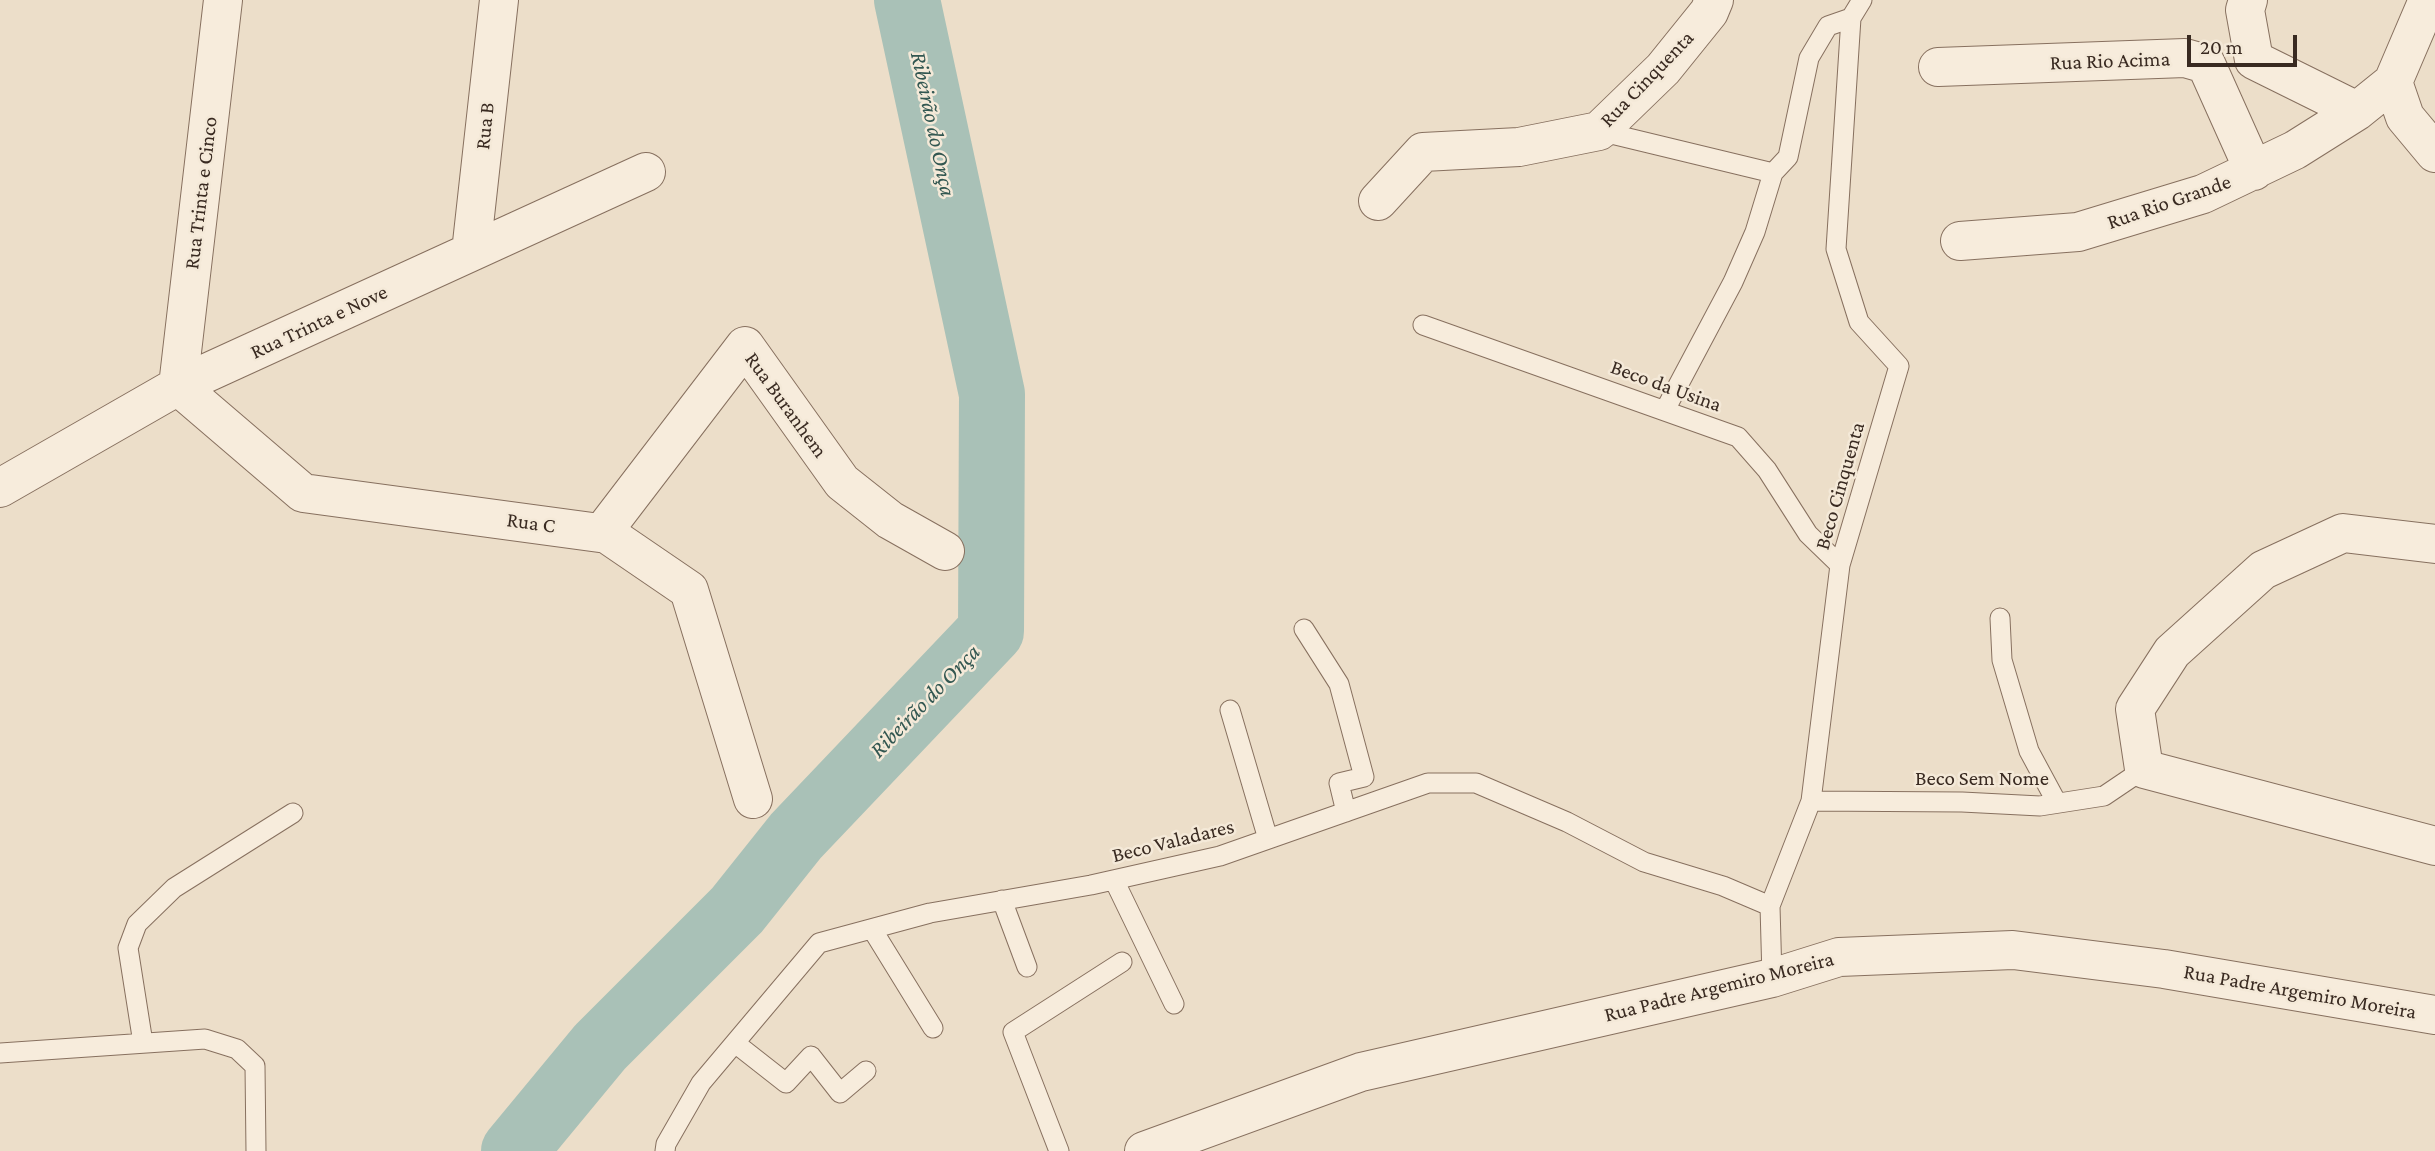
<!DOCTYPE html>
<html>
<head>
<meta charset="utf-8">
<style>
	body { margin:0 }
	#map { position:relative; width:2435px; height:1151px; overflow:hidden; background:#ecdec9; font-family:"Crimson Pro",serif }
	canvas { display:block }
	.scale { position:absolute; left:2187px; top:35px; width:110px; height:32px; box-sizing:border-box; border:4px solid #392a21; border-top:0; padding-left:9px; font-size:21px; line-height:24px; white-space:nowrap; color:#392a21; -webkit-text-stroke:5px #f4e9d8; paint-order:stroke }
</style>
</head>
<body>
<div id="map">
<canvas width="2435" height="1151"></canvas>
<div class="scale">20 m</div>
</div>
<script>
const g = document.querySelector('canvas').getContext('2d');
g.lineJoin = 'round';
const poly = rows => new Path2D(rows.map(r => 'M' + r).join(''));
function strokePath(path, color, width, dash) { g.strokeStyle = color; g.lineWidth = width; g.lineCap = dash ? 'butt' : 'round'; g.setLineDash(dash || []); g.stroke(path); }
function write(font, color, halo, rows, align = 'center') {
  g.font = font + ' "Crimson Pro",serif'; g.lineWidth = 5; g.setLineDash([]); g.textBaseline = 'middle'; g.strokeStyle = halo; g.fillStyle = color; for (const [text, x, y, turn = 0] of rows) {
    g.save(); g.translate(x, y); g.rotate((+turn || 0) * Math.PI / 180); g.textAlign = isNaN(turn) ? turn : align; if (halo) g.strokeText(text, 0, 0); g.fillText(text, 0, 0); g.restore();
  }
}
strokePath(poly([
	[514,1151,600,1047,737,910,796,836,991,631,992,394,907,0]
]), '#a9c1b7', 66);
const lane = poly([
	[1599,131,1773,173],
	[1423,325,1738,437,1767,470,1808,534,1840,565],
	[1665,410,1733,282,1755,232,1773,173,1788,157,1809,58,1828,26,1851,18,1862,0],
	[2000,618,2002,660,2029,751,2057,803],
	[1304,629,1339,684,1364,777,1339,783,1346,812],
	[1230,710,1268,839],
	[1811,801,1962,802,2040,806,2104,796,2144,769],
	[1114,880,1174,1004],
	[1002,900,1027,967],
	[872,929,933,1028],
	[1772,978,1770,906,1811,801,1840,565,1899,366,1859,322,1836,249,1851,18],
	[143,1043,128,948,137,924,174,888,293,813],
	[735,1043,786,1083,811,1056,840,1093,866,1071],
	[0,1053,205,1039,237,1049,255,1066,256,1151],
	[665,1151,666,1144,701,1083,819,943,930,913,1091,885,1220,856,1428,783,1476,783,1567,822,1644,862,1723,886,1770,906],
	[1059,1151,1013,1032,1122,962]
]);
const street = poly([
	[223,0,178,386,303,493,607,534,689,590,753,799],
	[2248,0,2245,10,2254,60,2357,111],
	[2428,0,2393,82,2405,117,2435,153],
	[1938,67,2185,58,2206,64,2254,171],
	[1378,201,1423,152,1519,147,1599,131,1663,69,1709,12,1714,0],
	[1960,241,2078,232,2203,194,2295,150,2357,111,2393,82],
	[471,252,499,0],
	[0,488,178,386,646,172],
	[602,533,745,346,842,482,890,520,945,551],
	[2435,544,2343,533,2263,570,2172,652,2135,709,2144,769,2435,846],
	[1144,1151,1361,1072,1772,978,1839,957,2013,950,2164,969,2435,1015]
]);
strokePath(lane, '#87705f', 21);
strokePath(street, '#87705f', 40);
strokePath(lane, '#f7ecdc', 19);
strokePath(street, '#f7ecdc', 38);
write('21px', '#392a21', '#f4e9d8', [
	["Rua Rio Acima",2110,61,-2],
	["Rua Cinquenta",1647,79,-46],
	["Rua B",485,126,-84],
	["Rua Trinta e Cinco",201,193,-83],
	["Rua Rio Grande",2169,202,-19],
	["Rua Trinta e Nove",319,322,-25],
	["Beco da Usina",1666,386,20],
	["Rua Buranhem",786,405,54],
	["Beco Cinquenta",1840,486,-74],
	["Rua C",531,523,8],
	["Beco Sem Nome",1982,779],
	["Beco Valadares",1173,841,-14],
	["Rua Padre Argemiro Moreira",1719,987,-14],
	["Rua Padre Argemiro Moreira",2300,992,10]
]);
write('italic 23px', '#325751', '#f4e9d8', [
	["Ribeirão do Onça",933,124,78],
	["Ribeirão do Onça",925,701,-46]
]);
</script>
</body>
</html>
